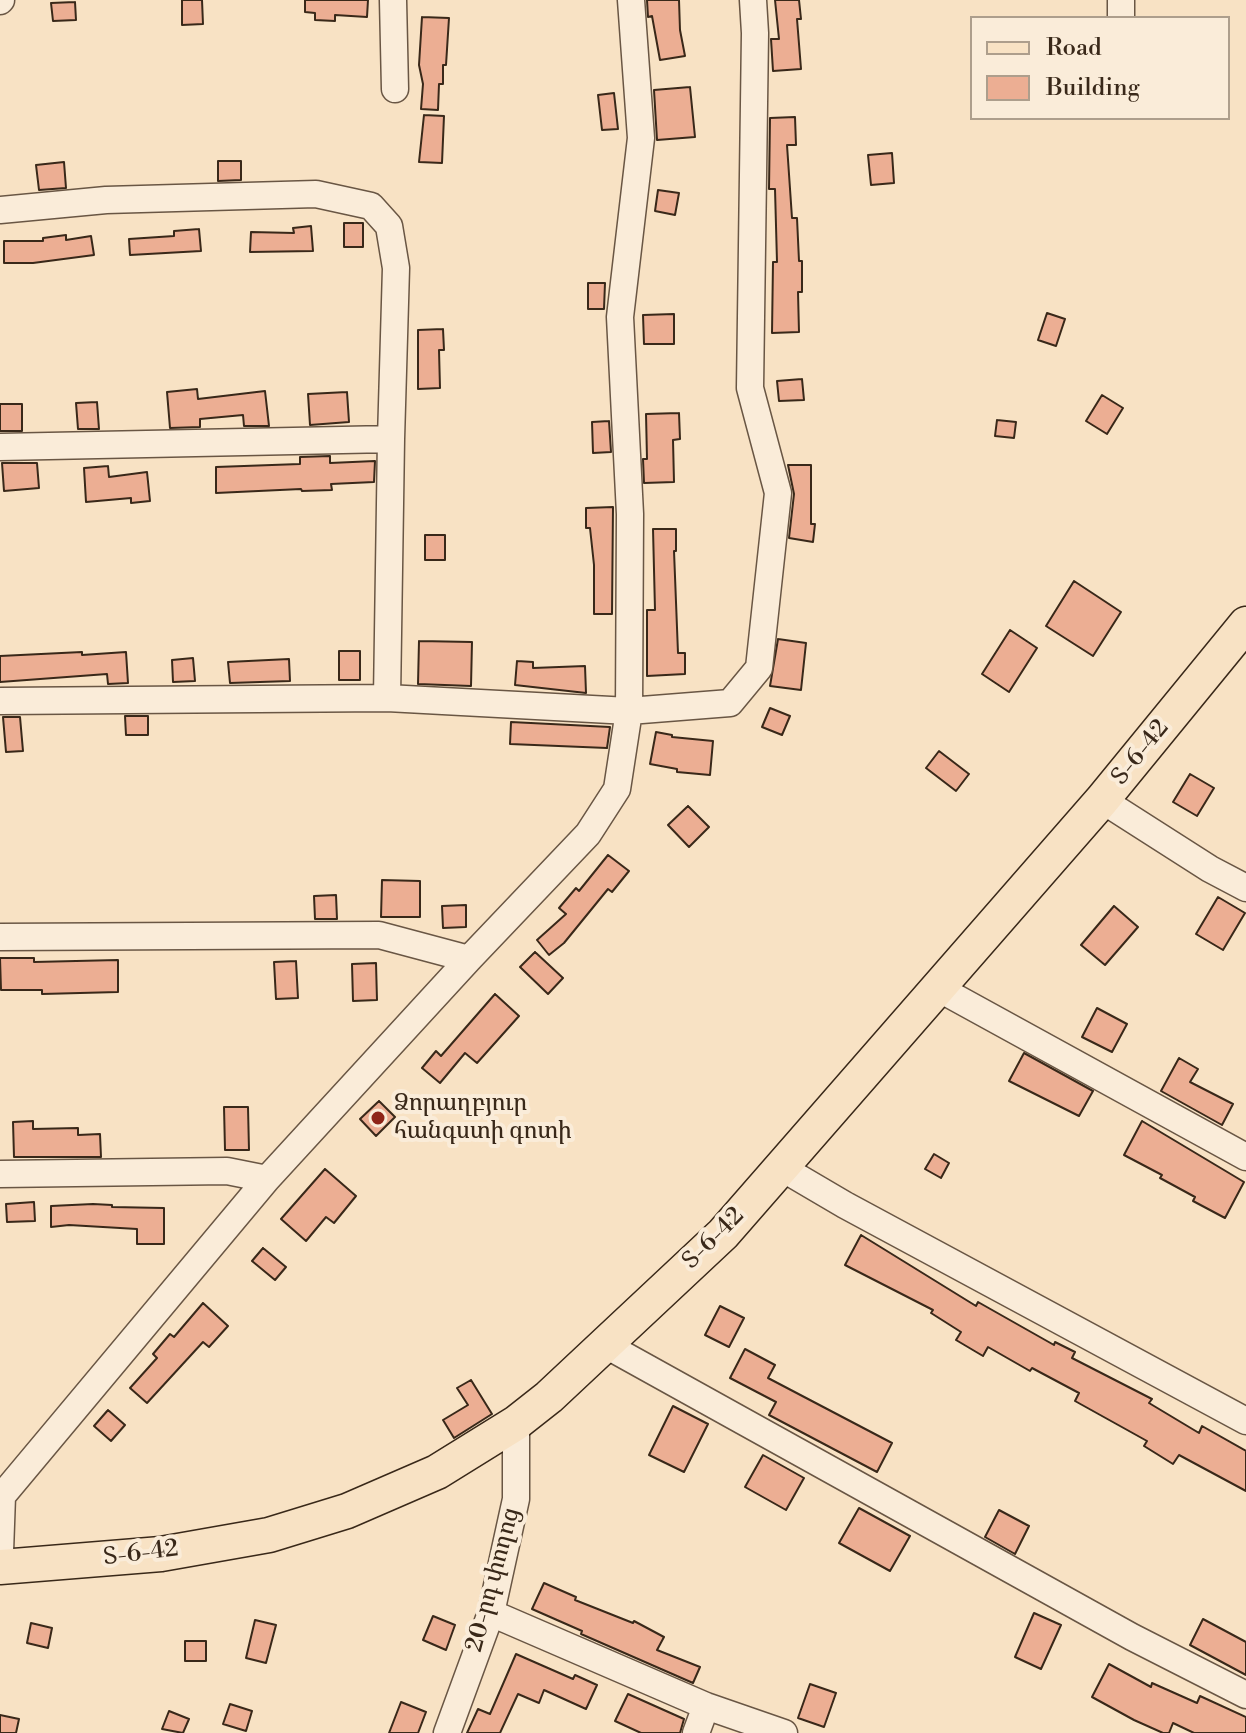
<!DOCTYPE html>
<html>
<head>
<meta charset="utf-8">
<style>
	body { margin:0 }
	#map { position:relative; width:1246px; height:1733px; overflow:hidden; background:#f8e2c4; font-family:"Libre Bodoni",serif }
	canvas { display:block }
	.legend { position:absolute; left:970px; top:16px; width:260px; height:104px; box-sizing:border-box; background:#faecd9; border:2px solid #ad9e8c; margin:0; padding:10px 14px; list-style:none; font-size:24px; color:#392819 }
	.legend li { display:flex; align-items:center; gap:16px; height:40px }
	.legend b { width:40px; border:2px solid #ad9e8c }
</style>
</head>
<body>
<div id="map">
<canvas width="1246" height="1733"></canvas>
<ul class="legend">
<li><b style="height:10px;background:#f8e2c4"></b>Road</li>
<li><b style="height:22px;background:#ecae93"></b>Building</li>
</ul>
</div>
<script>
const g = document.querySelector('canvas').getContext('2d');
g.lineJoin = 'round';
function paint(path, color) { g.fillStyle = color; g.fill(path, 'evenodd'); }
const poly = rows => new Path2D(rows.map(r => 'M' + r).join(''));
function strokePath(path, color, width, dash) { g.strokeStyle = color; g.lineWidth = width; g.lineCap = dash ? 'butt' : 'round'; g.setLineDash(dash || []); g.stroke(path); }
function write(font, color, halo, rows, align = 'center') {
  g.font = font + ' "Libre Bodoni","Noto Serif Armenian",serif'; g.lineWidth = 8; g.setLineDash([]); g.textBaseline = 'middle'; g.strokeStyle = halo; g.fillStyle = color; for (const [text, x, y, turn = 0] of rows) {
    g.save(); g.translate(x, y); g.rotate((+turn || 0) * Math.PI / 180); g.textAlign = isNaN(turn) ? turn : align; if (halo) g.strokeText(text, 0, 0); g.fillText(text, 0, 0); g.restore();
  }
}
const building = poly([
	[182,0,202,0,203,24,182,25,182,0],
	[305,0,368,0,367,17,335,15,335,21,315,20,315,13,305,12,305,0],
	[647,0,679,0,680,30,685,56,660,60,652,16,648,17,647,0],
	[775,0,799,0,801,19,797,19,801,69,773,71,771,39,779,39,775,0],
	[75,2,76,20,53,21,51,3,75,2],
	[422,17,449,18,446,65,443,65,443,84,439,84,438,110,421,109,423,84,419,65,422,17],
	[690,87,695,137,657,140,654,90,690,87],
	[614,93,618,129,602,130,598,95,614,93],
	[424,115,444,116,442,163,419,162,424,115],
	[795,117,796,145,787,145,792,218,797,218,799,261,802,261,802,292,798,292,799,332,772,333,773,262,777,262,775,189,769,189,770,118,795,117],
	[892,153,894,183,871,185,868,155,892,153],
	[218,161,241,161,241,180,218,181,218,161],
	[64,162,66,188,39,190,36,165,64,162],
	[658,190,679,193,675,215,655,211,658,190],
	[344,223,363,223,363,247,344,247,344,223],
	[311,226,313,251,250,252,251,232,294,233,293,228,311,226],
	[199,229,201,251,130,255,129,239,174,236,174,231,199,229],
	[66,235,66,240,91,236,94,255,33,263,4,263,4,241,43,241,43,238,66,235],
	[588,283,605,283,604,309,588,309,588,283],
	[1047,313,1065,319,1056,346,1038,340,1047,313],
	[674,314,674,344,644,344,643,315,674,314],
	[443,329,444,350,439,350,440,388,418,389,418,330,443,329],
	[802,379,804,400,779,401,777,381,802,379],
	[197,389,198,399,265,391,269,426,244,426,243,415,200,419,200,427,170,428,167,392,197,389],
	[347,392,349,422,310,425,308,394,347,392],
	[1102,395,1123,408,1107,434,1086,421,1102,395],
	[97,402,99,429,78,429,76,403,97,402],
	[0,404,22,404,22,431,0,431,0,404],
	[679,413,680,439,673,440,674,482,644,483,643,459,647,459,646,414,679,413],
	[997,420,1016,422,1014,438,995,436,997,420],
	[609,421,611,452,593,453,592,422,609,421],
	[330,456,330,463,375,461,374,482,331,484,332,490,302,491,301,489,216,493,216,467,300,464,300,457,330,456],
	[2,463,37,463,39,488,4,491,2,463],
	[788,465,811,465,811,524,815,524,813,542,789,538,794,494,788,465],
	[108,466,109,477,147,472,150,501,131,503,131,498,86,502,84,468,108,466],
	[613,507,612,614,594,614,594,565,590,528,586,528,586,508,613,507],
	[653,529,676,529,676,551,674,551,678,653,685,653,685,674,647,676,647,610,655,610,653,529],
	[425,535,445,535,445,560,425,560,425,535],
	[1074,581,1121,612,1093,656,1046,626,1074,581],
	[1010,630,1037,648,1009,692,982,674,1010,630],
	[778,639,806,643,801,690,770,686,778,639],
	[419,641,472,642,471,686,418,684,419,641],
	[339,651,360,651,360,680,339,680,339,651],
	[82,652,82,655,126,652,128,683,108,684,107,674,0,682,0,656,82,652],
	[193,658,195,681,173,682,172,660,193,658],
	[289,659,290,681,230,683,228,662,289,659],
	[517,661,533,662,533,668,585,666,586,693,515,685,517,661],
	[770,708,790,716,782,735,762,727,770,708],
	[125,716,148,716,148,735,126,735,125,716],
	[3,717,20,717,23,751,6,752,3,717],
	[511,722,610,727,607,748,510,744,511,722],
	[656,732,672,735,672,737,713,741,710,775,677,772,677,769,650,764,656,732],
	[939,751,969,774,956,791,926,768,939,751],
	[1190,774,1214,788,1197,816,1173,802,1190,774],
	[688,806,709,827,689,847,668,825,688,806],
	[608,855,629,871,612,892,608,889,564,943,549,955,537,940,566,914,559,908,576,888,579,891,608,855],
	[382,880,420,881,420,917,381,917,382,880],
	[336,895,337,919,315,919,314,896,336,895],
	[1218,897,1245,913,1223,950,1196,934,1218,897],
	[466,905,466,927,443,928,442,906,466,905],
	[1114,906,1138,927,1105,965,1081,945,1114,906],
	[535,952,563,978,548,994,520,967,535,952],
	[0,958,34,958,34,962,118,960,118,992,42,994,42,990,1,990,0,958],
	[296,961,298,998,276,999,274,962,296,961],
	[376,963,377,1000,353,1001,352,964,376,963],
	[495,994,519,1016,477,1063,465,1053,440,1083,422,1068,436,1051,441,1056,495,994],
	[1097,1008,1127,1024,1112,1052,1082,1037,1097,1008],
	[1024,1053,1093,1091,1079,1116,1009,1081,1024,1053],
	[1179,1058,1198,1069,1190,1082,1233,1104,1222,1125,1161,1091,1179,1058],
	[379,1101,395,1117,376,1136,360,1119,379,1101],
	[224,1107,248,1107,249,1150,225,1150,224,1107],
	[33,1121,33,1129,78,1128,78,1135,100,1134,101,1157,14,1157,13,1122,33,1121],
	[1142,1121,1244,1182,1225,1218,1193,1201,1195,1197,1160,1178,1162,1175,1124,1155,1142,1121],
	[934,1154,949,1163,941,1178,925,1169,934,1154],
	[325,1169,356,1196,334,1223,326,1217,306,1241,281,1219,325,1169],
	[34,1202,35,1221,7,1222,6,1204,34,1202],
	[93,1204,112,1205,112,1207,164,1208,164,1244,137,1244,137,1229,69,1225,51,1227,51,1206,93,1204],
	[861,1235,976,1306,978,1302,1054,1345,1055,1342,1075,1352,1072,1358,1152,1399,1149,1403,1199,1433,1202,1426,1246,1451,1246,1491,1179,1455,1173,1464,1144,1446,1147,1441,1075,1401,1079,1393,1032,1368,1030,1371,988,1347,983,1356,956,1340,961,1332,931,1313,933,1310,845,1265,861,1235],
	[263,1248,286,1267,275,1280,252,1261,263,1248],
	[203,1303,228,1326,209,1347,203,1342,147,1403,130,1388,157,1358,153,1354,170,1334,174,1337,203,1303],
	[720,1306,744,1318,729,1347,705,1335,720,1306],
	[745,1349,775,1365,768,1378,892,1443,877,1472,769,1415,776,1402,730,1378,745,1349],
	[471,1380,492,1414,454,1438,443,1420,468,1405,457,1388,471,1380],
	[673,1406,708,1424,684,1472,649,1455,673,1406],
	[108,1410,125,1425,111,1441,94,1426,108,1410],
	[763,1455,804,1478,786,1510,745,1487,763,1455],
	[859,1508,910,1536,890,1571,839,1543,859,1508],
	[999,1510,1029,1526,1015,1554,985,1537,999,1510],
	[544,1583,576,1597,575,1600,633,1623,634,1621,664,1637,657,1650,700,1667,693,1683,581,1634,582,1631,532,1609,544,1583],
	[1034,1613,1061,1625,1041,1669,1015,1657,1034,1613],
	[433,1616,455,1625,446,1650,423,1640,433,1616],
	[1203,1619,1246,1642,1246,1675,1190,1645,1203,1619],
	[255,1620,276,1625,266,1663,246,1658,255,1620],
	[31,1623,52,1628,48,1648,27,1643,31,1623],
	[185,1641,206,1641,206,1661,185,1661,185,1641],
	[516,1654,573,1679,575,1675,597,1685,586,1709,544,1690,539,1703,518,1694,500,1733,467,1733,478,1709,490,1714,516,1654],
	[1109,1664,1151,1687,1152,1683,1197,1703,1200,1696,1246,1717,1246,1733,1194,1733,1173,1723,1169,1733,1163,1733,1134,1720,1092,1697,1109,1664],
	[810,1684,836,1693,824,1727,798,1718,810,1684],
	[628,1694,684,1719,680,1733,641,1733,615,1721,628,1694],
	[401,1702,426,1712,418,1733,389,1733,401,1702],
	[230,1704,252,1711,246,1731,223,1724,230,1704],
	[169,1711,189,1719,183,1733,162,1729,169,1711],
	[0,1715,19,1719,16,1733,0,1733,0,1715]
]);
paint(building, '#ecae93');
strokePath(building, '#392819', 2);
const minor = poly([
	[393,0,395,89],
	[1121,0,1121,18],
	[0,1,1,0],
	[0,210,106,200,316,194,371,206,389,226,396,268,391,439],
	[0,447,391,439,387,698],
	[0,701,387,698,629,711,730,703,759,668,778,493,750,388,755,33,753,0],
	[1102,800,1210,869,1246,888],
	[0,937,379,935,469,959],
	[938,988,1246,1157],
	[782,1168,845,1205,1246,1421],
	[0,1174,227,1171,267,1179],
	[604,1344,1132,1637,1246,1695],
	[0,1552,2,1496,267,1179,469,959,588,834,617,789,629,711,630,514,620,317,641,138,631,0],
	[491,1613,706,1706,784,1733],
	[447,1733,491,1613,516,1499,516,1423],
	[696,1733,706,1706]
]);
const major = poly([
	[0,1567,161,1554,269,1535,347,1511,437,1472,516,1423,549,1397,723,1234,1102,800,1246,624]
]);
strokePath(minor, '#695644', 29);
strokePath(major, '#392819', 37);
strokePath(minor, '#faecd9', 26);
strokePath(major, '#f8e2c4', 34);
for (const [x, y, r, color] of [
	[378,1118,8,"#8f2418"]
]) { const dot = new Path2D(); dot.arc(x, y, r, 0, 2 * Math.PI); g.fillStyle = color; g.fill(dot); strokePath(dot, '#faecd9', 3); }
write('24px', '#392819', '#faecd9', [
	["Տ-6-42",1141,753,-51],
	["Տ-6-42",714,1239,-45],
	["Տ-6-42",141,1554,-7],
	["20-րդ փողոց",494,1580,-75]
]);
write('24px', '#392819', '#faecd9', [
	["Ձորաղբյուր",394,1104],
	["հանգստի գոտի",394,1132]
], 'left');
</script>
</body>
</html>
